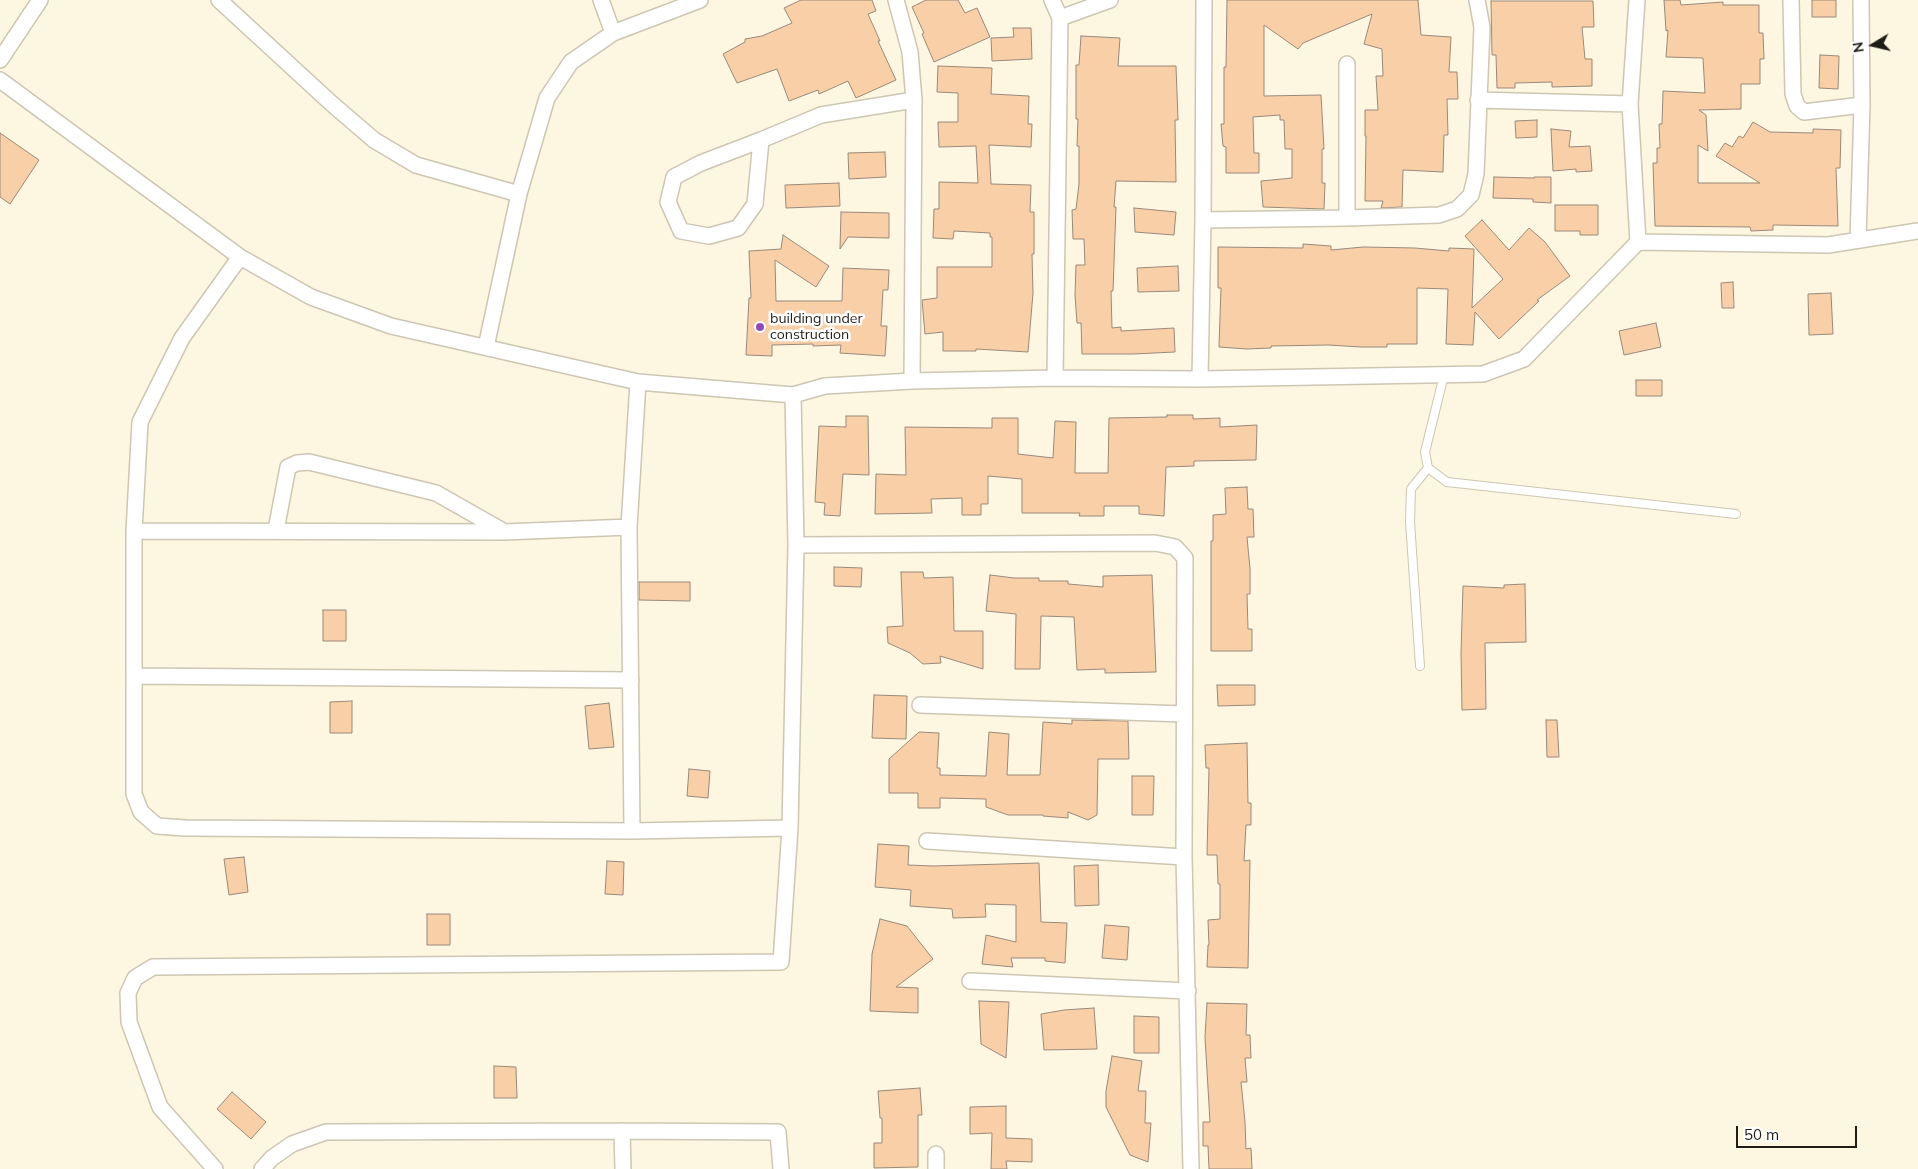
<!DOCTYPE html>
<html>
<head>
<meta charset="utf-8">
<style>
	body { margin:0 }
	#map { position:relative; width:1918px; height:1169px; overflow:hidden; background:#fdf7e2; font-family:Mulish,sans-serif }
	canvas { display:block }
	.north { position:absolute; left:1848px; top:20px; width:50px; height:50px; -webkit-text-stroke:4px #fff; paint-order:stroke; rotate:261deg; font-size:14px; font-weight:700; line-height:20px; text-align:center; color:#1f1d15 }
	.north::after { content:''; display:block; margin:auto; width:18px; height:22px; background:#1f1d15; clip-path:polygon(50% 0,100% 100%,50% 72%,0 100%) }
	.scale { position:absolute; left:1736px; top:1126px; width:121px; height:22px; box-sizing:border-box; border:2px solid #1f1d15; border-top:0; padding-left:6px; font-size:15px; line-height:18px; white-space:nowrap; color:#1f1d15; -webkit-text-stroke:4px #fff; paint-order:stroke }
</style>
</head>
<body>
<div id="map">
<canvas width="1918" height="1169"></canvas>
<div class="north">N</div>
<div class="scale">50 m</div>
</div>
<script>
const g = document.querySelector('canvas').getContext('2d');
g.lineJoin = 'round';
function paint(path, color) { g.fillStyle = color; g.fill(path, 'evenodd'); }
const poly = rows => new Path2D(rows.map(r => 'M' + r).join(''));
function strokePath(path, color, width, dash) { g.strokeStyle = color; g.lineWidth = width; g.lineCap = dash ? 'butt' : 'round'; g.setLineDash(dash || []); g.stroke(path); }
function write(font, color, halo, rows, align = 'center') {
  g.font = font + ' Mulish,sans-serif'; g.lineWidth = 5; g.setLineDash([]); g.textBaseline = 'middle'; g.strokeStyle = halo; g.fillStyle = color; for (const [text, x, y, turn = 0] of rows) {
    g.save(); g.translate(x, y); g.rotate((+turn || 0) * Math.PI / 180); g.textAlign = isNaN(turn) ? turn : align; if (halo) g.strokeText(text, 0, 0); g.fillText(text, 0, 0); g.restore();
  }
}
const building = poly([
	[801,0,872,0,876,11,868,14,880,41,878,41,896,80,856,98,848,81,819,94,818,90,789,101,777,69,737,83,723,54,745,42,745,39,762,36,792,23,784,8,801,0],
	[926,0,958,0,965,13,977,8,990,37,934,62,922,34,924,33,912,7,926,0],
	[1227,0,1418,0,1421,35,1451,37,1449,72,1457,72,1458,99,1447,99,1448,135,1444,135,1443,172,1403,170,1402,207,1381,208,1383,201,1365,201,1366,136,1365,136,1365,110,1378,110,1376,76,1383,76,1382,49,1364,44,1372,14,1303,43,1298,49,1264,25,1264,96,1321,95,1324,149,1322,149,1322,183,1325,183,1324,209,1263,207,1261,181,1292,178,1292,149,1285,149,1284,120,1280,120,1280,115,1253,117,1254,153,1259,153,1259,173,1226,173,1226,147,1223,146,1221,124,1224,124,1224,67,1226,67,1227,0],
	[1664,0,1680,0,1681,5,1723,2,1723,5,1759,5,1759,33,1763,33,1764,59,1760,59,1760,84,1741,84,1741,109,1699,110,1706,115,1708,151,1698,145,1698,183,1760,183,1716,156,1725,143,1732,147,1739,136,1743,138,1753,122,1770,132,1813,133,1813,129,1841,130,1840,168,1836,168,1838,226,1773,225,1773,230,1751,231,1750,227,1655,226,1653,163,1657,163,1657,148,1660,148,1659,124,1662,124,1663,91,1705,93,1703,58,1666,57,1668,30,1666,31,1664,0],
	[1812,0,1836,0,1836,17,1812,17,1812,0],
	[1491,1,1593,1,1594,27,1582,27,1585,59,1592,59,1592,86,1552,87,1552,82,1515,83,1515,88,1497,88,1496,55,1492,55,1491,1],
	[1013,28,1031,28,1032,59,992,61,991,38,1014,37,1013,28],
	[1081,36,1120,38,1118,66,1176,66,1178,120,1175,120,1176,182,1116,181,1114,207,1116,207,1113,291,1111,291,1112,328,1121,327,1121,331,1174,328,1175,352,1133,354,1082,354,1081,323,1077,323,1075,295,1076,265,1085,265,1084,239,1073,239,1072,210,1076,209,1079,184,1079,146,1077,146,1078,119,1076,119,1076,65,1079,65,1081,36],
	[1820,55,1839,56,1838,89,1819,88,1820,55],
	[938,66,992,68,991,94,1029,96,1028,124,1032,124,1031,147,989,145,991,184,1031,185,1030,212,1034,212,1034,254,1032,254,1033,293,1028,352,976,349,976,351,943,351,943,332,925,334,922,300,937,298,937,267,992,267,992,237,990,237,990,233,954,231,953,239,933,238,934,209,939,209,939,182,978,183,976,146,939,147,938,122,958,122,958,93,937,92,938,66],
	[1537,120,1537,137,1516,138,1515,121,1537,120],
	[1551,129,1571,131,1569,147,1590,146,1592,171,1576,172,1576,169,1553,171,1551,129],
	[0,133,39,160,10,204,0,197,0,133],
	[885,152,886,177,849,179,848,153,885,152],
	[1494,177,1534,178,1534,177,1551,177,1551,203,1533,202,1533,199,1493,198,1494,177],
	[839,183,840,206,786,208,785,185,839,183],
	[1555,205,1598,205,1598,235,1580,235,1580,231,1555,231,1555,205],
	[1134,208,1176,212,1174,235,1135,232,1134,208],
	[841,212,889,213,889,238,848,237,840,249,841,212],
	[1482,220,1509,250,1529,228,1545,242,1570,276,1537,300,1539,301,1499,339,1475,312,1473,345,1446,344,1448,289,1417,288,1417,344,1387,344,1387,347,1361,347,1329,345,1271,346,1271,348,1247,349,1219,347,1221,288,1218,288,1218,247,1303,248,1303,244,1331,246,1331,250,1363,247,1415,248,1449,251,1449,248,1474,249,1472,308,1503,279,1465,236,1482,220],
	[783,235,829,266,816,287,775,260,776,301,842,301,843,268,889,270,888,290,883,290,881,326,887,326,885,356,840,353,841,345,813,346,813,344,772,345,772,356,746,355,749,298,751,298,749,251,781,249,783,235],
	[1178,266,1179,291,1138,292,1137,268,1178,266],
	[1733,282,1734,308,1722,308,1721,283,1733,282],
	[1831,293,1833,334,1809,335,1808,294,1831,293],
	[1656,323,1661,347,1624,355,1619,331,1656,323],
	[1636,380,1662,380,1662,396,1636,396,1636,380],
	[1167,415,1193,415,1193,419,1220,418,1220,427,1257,425,1256,460,1194,461,1194,466,1166,467,1164,516,1139,514,1139,506,1104,506,1104,516,1079,516,1080,513,1022,513,1022,479,988,476,988,504,981,504,981,515,962,515,962,498,931,499,932,513,875,514,876,474,906,475,905,427,992,428,992,418,1018,418,1018,454,1053,458,1055,421,1076,422,1075,473,1108,473,1109,418,1167,417,1167,415],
	[846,416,868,416,869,475,843,474,840,516,824,515,825,503,815,502,819,426,846,427,846,416],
	[1247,487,1248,509,1253,509,1254,537,1247,537,1250,569,1250,594,1247,594,1248,629,1252,629,1252,651,1211,651,1211,541,1213,541,1213,515,1226,514,1225,488,1247,487],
	[834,567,862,568,861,587,834,586,834,567],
	[901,572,923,572,924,578,953,577,954,631,983,631,983,669,940,656,941,663,923,664,910,653,888,643,887,627,903,626,901,572],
	[990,575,1014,578,1039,578,1039,581,1068,581,1068,584,1103,587,1103,576,1152,575,1156,672,1105,673,1105,669,1077,670,1074,617,1041,616,1040,669,1015,669,1016,614,986,611,990,575],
	[639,582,690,582,690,601,639,600,639,582],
	[1525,584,1526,642,1485,643,1486,709,1462,710,1461,653,1463,586,1504,588,1504,585,1525,584],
	[323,610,346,610,346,641,323,641,323,610],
	[1217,685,1255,685,1255,705,1218,706,1217,685],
	[874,695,907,696,906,739,872,738,874,695],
	[352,701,352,733,330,733,330,702,352,701],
	[609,703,614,747,589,749,585,706,609,703],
	[1072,720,1128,721,1129,759,1098,759,1097,815,1088,820,1068,812,1068,818,1043,816,1043,815,1008,815,986,807,986,799,940,798,940,808,918,808,918,793,889,793,889,759,919,732,939,733,937,768,940,768,940,775,986,776,989,732,1009,734,1007,775,1040,775,1043,722,1072,724,1072,720],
	[1546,720,1557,720,1559,757,1547,757,1546,720],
	[1247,743,1248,803,1251,803,1251,825,1246,825,1244,861,1250,860,1248,968,1207,967,1208,945,1209,945,1208,920,1220,919,1220,884,1218,884,1217,855,1207,855,1209,768,1206,768,1205,745,1247,743],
	[689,769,710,771,708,798,687,796,689,769],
	[1132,776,1154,776,1153,815,1132,815,1132,776],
	[878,844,909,846,908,865,933,866,1039,863,1041,922,1067,923,1065,963,1045,961,1045,958,1011,958,1013,967,982,964,986,935,1016,942,1016,905,985,904,986,917,953,918,952,909,910,906,911,890,875,887,878,844],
	[244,857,248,892,229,895,224,859,244,857],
	[607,861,624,862,623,895,605,894,607,861],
	[1098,865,1099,905,1075,906,1074,866,1098,865],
	[427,914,450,914,450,945,427,945,427,914],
	[880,919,907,926,933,959,896,987,918,988,918,1013,870,1011,872,954,880,919],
	[1105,925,1129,927,1127,960,1102,958,1105,925],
	[979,1001,1009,1002,1006,1058,981,1044,979,1001],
	[1207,1003,1247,1004,1246,1035,1250,1035,1251,1058,1245,1058,1247,1082,1241,1082,1245,1122,1246,1149,1251,1148,1252,1169,1209,1169,1208,1146,1203,1146,1203,1122,1210,1122,1205,1037,1207,1003],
	[1094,1008,1097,1049,1044,1050,1041,1014,1064,1010,1094,1008],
	[1134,1016,1159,1017,1159,1053,1134,1053,1134,1016],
	[1112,1056,1142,1061,1138,1091,1146,1091,1145,1123,1151,1123,1148,1162,1130,1155,1106,1107,1106,1091,1112,1056],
	[494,1066,516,1067,517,1098,494,1098,494,1066],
	[920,1088,922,1115,918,1115,918,1167,874,1168,874,1143,882,1143,882,1118,880,1118,878,1091,920,1088],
	[232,1092,266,1122,251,1139,217,1109,232,1092],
	[1006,1106,1006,1138,1032,1139,1032,1162,1006,1161,1007,1169,991,1169,992,1133,970,1134,970,1107,1006,1106]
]);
paint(building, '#f9cfa7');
strokePath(building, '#99897b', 1);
const service = poly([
	[1444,375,1425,452,1428,468,1447,482,1736,514],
	[1420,666,1410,522,1411,489,1428,468]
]);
const minor = poly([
	[219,0,331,103,374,140,416,165,519,194],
	[601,0,613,33],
	[896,0,910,52,914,100,912,381],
	[1052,0,1060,18,1055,378],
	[1637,0,1630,104,1638,242,1828,245,1918,231],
	[1791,0,1793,94,1797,106,1804,112,1862,105],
	[1060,18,1110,0],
	[0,60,40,0],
	[1347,64,1347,218],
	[0,80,240,257,182,338,140,422,134,531,134,794,141,812,157,826,185,828,632,831,790,828],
	[1478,100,1630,104],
	[761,140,755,204,738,228,709,236,681,231,668,202,674,177,701,163,761,140,821,115,914,100],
	[1203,220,1204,0],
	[1858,240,1862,105,1861,0],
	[486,347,519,194,547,98,571,62,613,33,700,0],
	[1200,379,1203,220,1347,218,1439,215,1457,209,1471,195,1476,174,1482,27,1477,0],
	[793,395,825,386,912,381,1055,378,1200,379,1483,374,1524,359,1638,242],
	[276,530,288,467,297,463,309,462,436,493,503,531],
	[134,531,504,532,629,527],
	[796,545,1155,543,1175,547,1185,558,1184,857,1191,1169],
	[134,676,631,680],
	[920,705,1184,714],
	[632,831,629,527,638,382],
	[927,841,1184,857],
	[970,981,1188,991],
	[622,1131,623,1169],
	[215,1169,160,1107,129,1022,128,993,135,978,153,967,781,962,790,828,796,545,793,395,638,382,391,326,311,297,240,257],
	[262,1169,272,1158,292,1144,326,1132,622,1131,778,1132,781,1169],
	[936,1169,936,1154]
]);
strokePath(service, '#ccc6b2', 10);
strokePath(minor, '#ccc6b2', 18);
strokePath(service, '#fff', 8);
strokePath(minor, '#fff', 15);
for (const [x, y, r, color] of [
	[760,327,5,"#9249bc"]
]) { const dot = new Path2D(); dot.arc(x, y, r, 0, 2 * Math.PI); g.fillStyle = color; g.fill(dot); strokePath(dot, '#fff', 2); }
write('14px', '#1f1d15', '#fff', [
	["building under",770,319],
	["construction",770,335]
], 'left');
</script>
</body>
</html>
